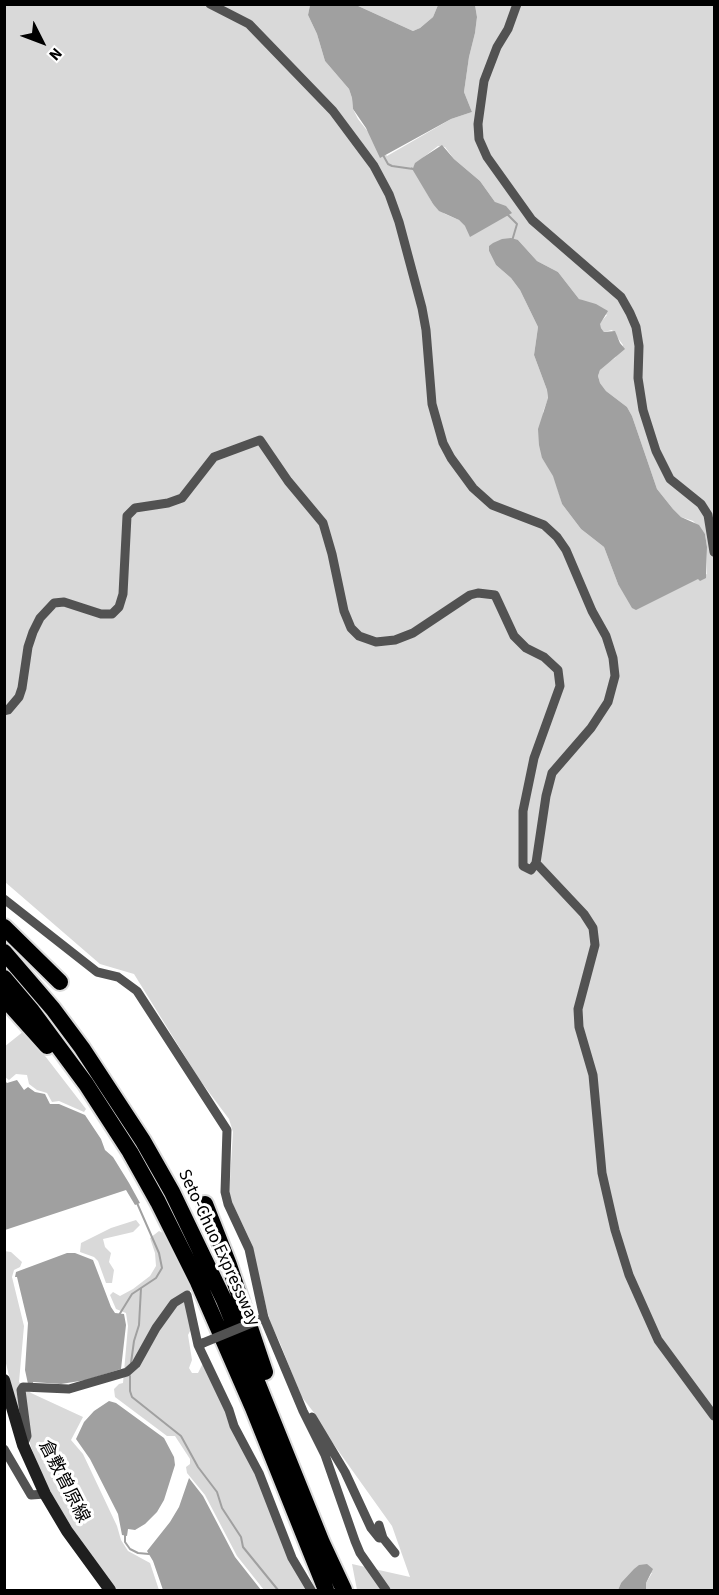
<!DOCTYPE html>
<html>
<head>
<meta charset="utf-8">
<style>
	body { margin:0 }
	#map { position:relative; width:719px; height:1595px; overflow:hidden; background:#fff; font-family:"Source Sans 3",sans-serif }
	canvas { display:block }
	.frame { position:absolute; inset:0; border:6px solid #000; pointer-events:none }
	.north { position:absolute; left:12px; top:12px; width:60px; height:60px; -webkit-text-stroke:4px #fff; paint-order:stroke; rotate:132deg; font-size:16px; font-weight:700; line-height:24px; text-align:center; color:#000 }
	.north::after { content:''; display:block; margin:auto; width:21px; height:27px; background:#000; clip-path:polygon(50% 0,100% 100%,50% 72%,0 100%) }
</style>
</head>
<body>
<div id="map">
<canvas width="719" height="1595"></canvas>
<div class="frame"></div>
<div class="north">N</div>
</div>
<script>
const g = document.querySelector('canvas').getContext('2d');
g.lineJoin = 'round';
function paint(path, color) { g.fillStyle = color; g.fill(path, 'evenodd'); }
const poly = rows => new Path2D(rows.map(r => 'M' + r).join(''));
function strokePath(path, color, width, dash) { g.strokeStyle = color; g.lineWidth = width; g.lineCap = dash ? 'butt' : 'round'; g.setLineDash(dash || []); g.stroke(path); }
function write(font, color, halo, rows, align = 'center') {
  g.font = font + ' "Source Sans 3","Noto Sans JP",sans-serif'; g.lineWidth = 6; g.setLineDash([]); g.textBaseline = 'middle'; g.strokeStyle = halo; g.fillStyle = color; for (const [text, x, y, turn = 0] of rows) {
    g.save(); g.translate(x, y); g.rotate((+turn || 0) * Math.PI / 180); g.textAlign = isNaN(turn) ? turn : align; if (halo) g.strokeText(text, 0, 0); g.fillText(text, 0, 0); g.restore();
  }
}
paint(poly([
	[5,5,310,5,308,15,317,34,325,61,349,89,352,98,353,109,358,119,387,156,451,119,472,112,464,92,469,57,475,33,477,17,475,5,714,5,714,1590,646,1590,646,1583,652,1573,621,1583,618,1590,357,1590,352,1564,410,1577,392,1526,327,1435,315,1414,301,1396,280,1343,270,1322,249,1238,229,1196,233,1132,229,1119,199,1079,134,974,100,964,5,882],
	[438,146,445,147,454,159,480,181,495,202,465,226,459,220,445,214,433,204,413,168,416,163],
	[518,240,537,261,558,272,579,299,607,315,599,324,601,328,604,332,612,330,623,345,615,358,605,364,600,370,598,376,600,383,606,391,627,407,632,416,657,489,673,509,681,517,693,521,705,534,707,547,707,574,705,575,618,584,604,547,581,529,562,504,554,476,542,458,543,412,548,399,547,390,534,355,538,327,520,290,511,278,496,265,489,251,489,246],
	[356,5,438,5,433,17,420,28,413,31],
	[24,1031,42,1052,86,1109,84,1112,59,1101,52,1102,47,1093,37,1090,29,1084,27,1075,16,1074,9,1080,5,1077,4,1047],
	[136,1220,140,1225,133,1232,103,1239,105,1247,111,1253,109,1262,114,1270,112,1283,106,1283,98,1261,94,1257,80,1252,81,1243,111,1228],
	[159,1231,163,1233,191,1288,186,1305,191,1329,188,1335,192,1360,189,1368,192,1373,198,1373,203,1363,309,1590,264,1590,237,1556,205,1495,187,1473,186,1467,190,1464,190,1459,175,1436,167,1436,115,1397,114,1389,119,1384,123,1383,128,1326,126,1313,116,1309,110,1295,113,1292,120,1296,133,1289,150,1276,156,1266,155,1253,150,1238],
	[4,1251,11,1252,22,1262,20,1267,14,1270,12,1277,24,1326,19,1382,31,1393,83,1417,71,1440,83,1454,117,1526,121,1540,128,1551,150,1563,159,1590,117,1590,99,1570,50,1493,35,1458,14,1397,5,1359]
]), '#d9d9d9');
paint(poly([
	[310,5,356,5,413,31,420,28,433,17,438,5,475,5,477,17,475,33,469,57,464,92,472,112,451,119,380,158,366,128,353,109,352,98,349,89,325,61,317,34,308,15],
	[442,145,454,159,480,181,495,202,506,206,512,213,470,237,465,226,459,220,439,211,433,204,411,167,413,168,415,163,422,158],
	[511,238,518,240,537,261,558,272,579,299,596,304,608,311,600,324,601,328,604,332,615,331,620,343,625,349,600,370,598,376,600,383,606,391,627,407,632,416,657,489,673,509,681,517,699,525,705,534,707,547,706,578,700,581,698,579,636,610,632,608,618,584,604,547,581,529,562,504,553,476,542,458,539,445,538,429,548,398,547,390,534,355,538,327,520,290,511,278,496,265,489,251,489,246,493,243,502,239],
	[17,1080,24,1090,28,1087,35,1092,45,1094,50,1104,59,1104,85,1115,101,1139,105,1150,113,1157,129,1183,140,1203,135,1205,126,1190,5,1230,5,1081,7,1083],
	[67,1253,75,1253,93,1260,111,1307,115,1313,124,1314,126,1325,121,1369,86,1380,61,1384,33,1382,33,1384,28,1384,25,1370,28,1323,17,1277,15,1277,16,1272],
	[109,1401,116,1403,164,1438,174,1457,175,1465,164,1500,157,1512,145,1524,135,1530,128,1529,127,1536,122,1535,118,1514,90,1459,76,1439,84,1422,94,1411],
	[189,1478,203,1496,235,1557,261,1590,163,1590,153,1561,147,1551,170,1522,179,1507],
	[647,1564,653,1569,646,1583,646,1590,618,1590,621,1583,634,1569,639,1565]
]), '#a0a0a0');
strokePath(poly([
	[383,155,388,164,392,166,413,169],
	[506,213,517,224,512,241],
	[119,1315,132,1294,156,1278,162,1268,159,1253,137,1203],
	[131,1363,134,1341,139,1325,141,1288],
	[130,1376,130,1391,132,1397,181,1436,198,1467,217,1492,222,1508,241,1537,243,1547,278,1590],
	[125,1534,125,1542,130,1549,138,1553,149,1554]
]), '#a0a0a0', 2);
const highway = poly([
	[4,927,60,982],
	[4,952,53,1009,82,1048,143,1141,172,1192,224,1300,322,1543,344,1590],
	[4,978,32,1011,86,1084,130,1152,158,1202,198,1282,253,1408,326,1590],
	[4,998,47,1046],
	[205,1204,229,1265,265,1372]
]);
strokePath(highway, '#dbdbdb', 20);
strokePath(poly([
	[517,4,508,29,497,47,484,81,478,124,479,139,487,157,532,220,621,297,630,313,636,327,639,346,638,378,643,410,656,451,670,479,701,504,708,515,714,552],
	[4,711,8,710,19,697,22,688,28,647,33,632,40,618,54,603,64,602,101,614,112,614,119,607,123,594,127,516,135,508,168,503,182,498,214,457,260,440,288,481,323,523,332,554,344,611,351,628,359,636,376,642,395,640,413,633,470,595,478,593,495,595,514,636,526,648,544,657,558,670,560,686,534,758,523,811,523,866,531,870,536,863,546,796,552,773,591,728,608,702,615,676,613,658,606,636,592,611,566,550,557,537,544,525,492,505,473,488,451,458,443,443,432,404,426,330,422,308,399,222,389,194,374,166,333,111,249,24,210,4],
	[536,863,584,914,593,928,595,945,578,1009,579,1027,593,1075,602,1173,615,1230,629,1275,658,1340,714,1416],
	[4,899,97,972,118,977,137,991,227,1130,225,1192,228,1204,249,1249,264,1318,303,1411,325,1455,355,1541,360,1553,386,1590],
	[198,1345,229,1410,234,1426,259,1473,292,1558,311,1590],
	[312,1417,345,1472,371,1528,379,1538,383,1538],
	[23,1445,27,1436,21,1390,23,1387,69,1389,127,1372,136,1364,156,1328,174,1303,187,1295,198,1345,203,1343],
	[4,1449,31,1495,45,1494],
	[379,1525,383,1538,395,1553]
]), '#525252', 9);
strokePath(poly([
	[4,1380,23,1445,45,1494,67,1531,110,1590]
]), '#1f1f1f', 12);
strokePath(highway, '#000', 16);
strokePath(poly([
	[203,1343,264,1318]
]), '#525252', 9);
write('18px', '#000', '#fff', [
	["Seto-Chuo Expressway",218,1248,65],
	["倉敷曽原線",63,1482,63]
]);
</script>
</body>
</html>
